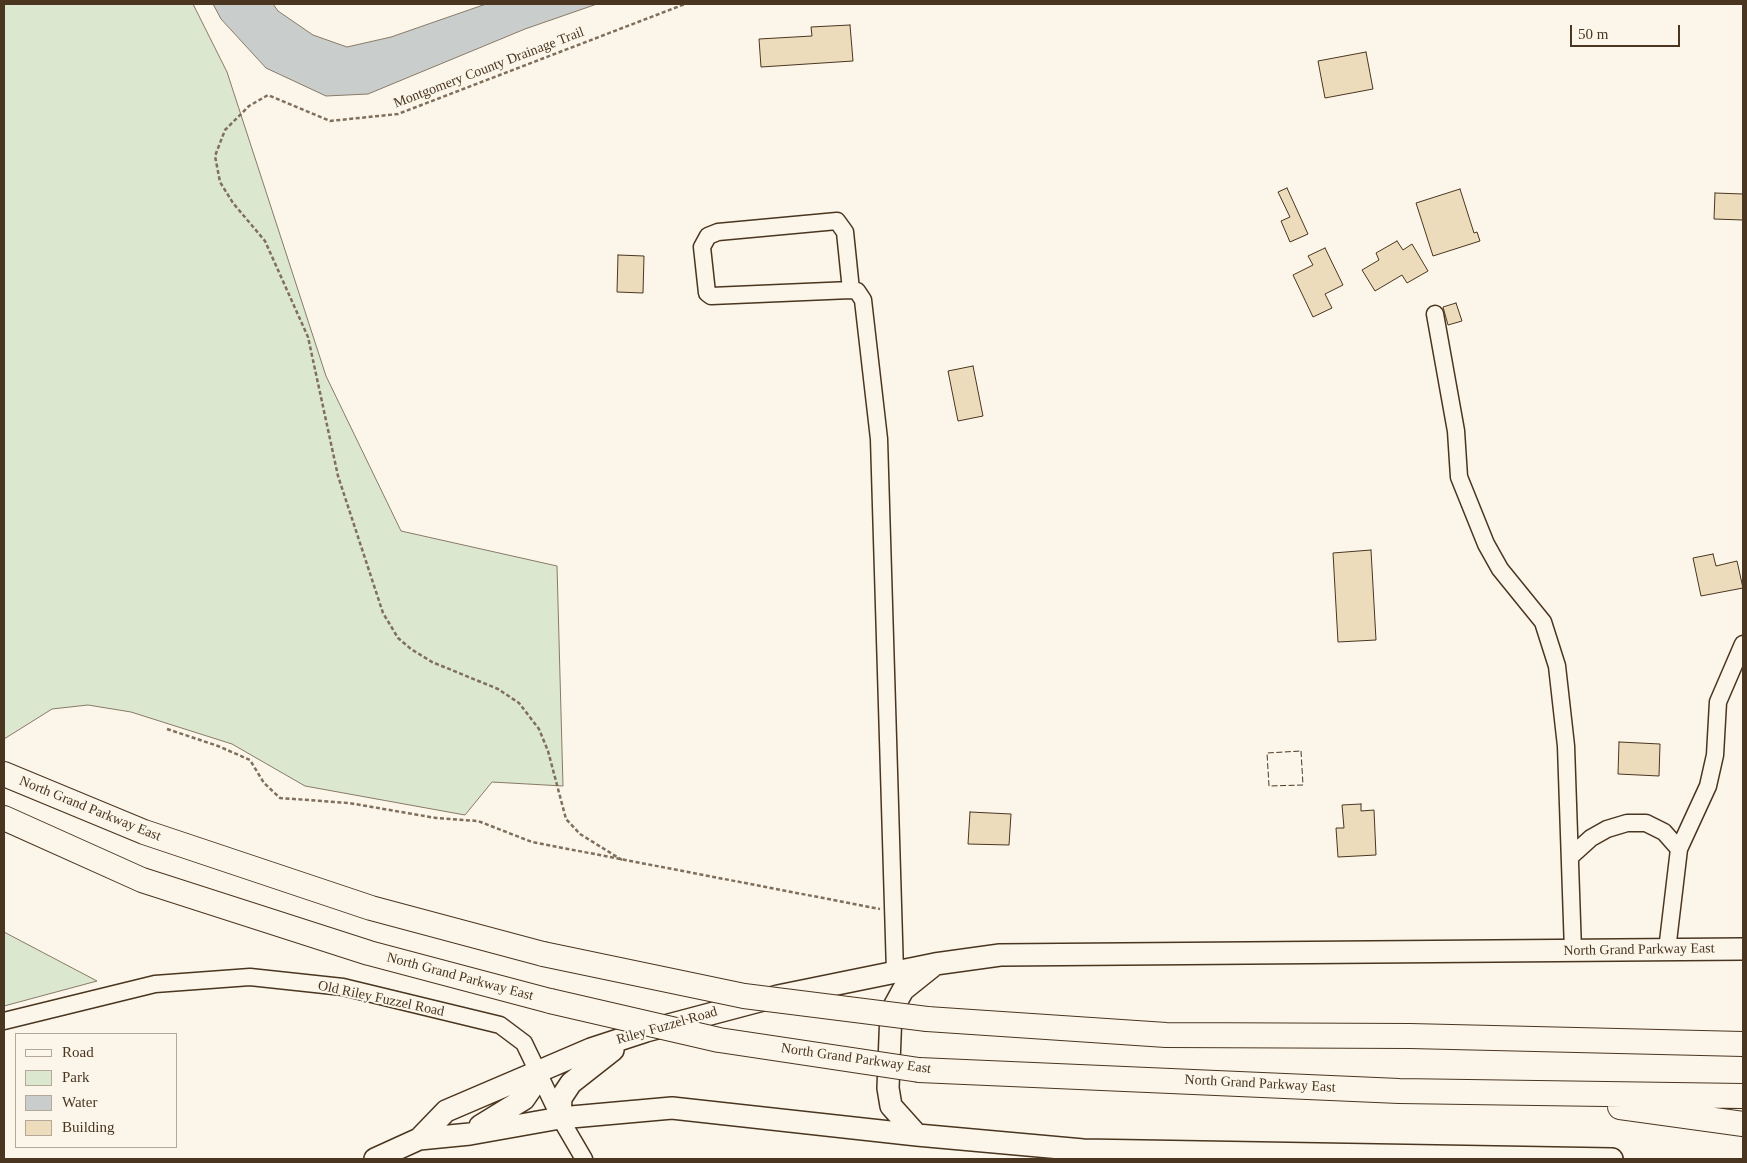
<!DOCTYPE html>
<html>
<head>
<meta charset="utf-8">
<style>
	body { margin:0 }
	#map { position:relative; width:1747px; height:1163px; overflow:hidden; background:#fbf6e9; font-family:"Times New Roman",serif }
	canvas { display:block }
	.frame { position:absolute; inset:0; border:5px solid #4a3520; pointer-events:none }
	.legend { position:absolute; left:15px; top:1033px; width:162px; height:115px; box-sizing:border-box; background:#fbf6e9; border:1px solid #b4a999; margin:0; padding:6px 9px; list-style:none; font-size:15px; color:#4a3520 }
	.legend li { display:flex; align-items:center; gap:10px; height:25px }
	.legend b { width:25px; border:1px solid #b4a999 }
	.scale { position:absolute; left:1570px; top:25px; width:110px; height:22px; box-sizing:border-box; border:2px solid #4a3520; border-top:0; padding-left:6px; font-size:15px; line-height:18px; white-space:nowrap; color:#4a3520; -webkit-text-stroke:4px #fbf6e9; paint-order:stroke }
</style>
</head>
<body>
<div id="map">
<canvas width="1747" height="1163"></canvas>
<div class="frame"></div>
<ul class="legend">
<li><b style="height:6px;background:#fbf6e9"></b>Road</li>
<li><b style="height:14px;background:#dce7d0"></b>Park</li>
<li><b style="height:14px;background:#c9cecd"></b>Water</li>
<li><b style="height:14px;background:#ecdcbc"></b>Building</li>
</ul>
<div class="scale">50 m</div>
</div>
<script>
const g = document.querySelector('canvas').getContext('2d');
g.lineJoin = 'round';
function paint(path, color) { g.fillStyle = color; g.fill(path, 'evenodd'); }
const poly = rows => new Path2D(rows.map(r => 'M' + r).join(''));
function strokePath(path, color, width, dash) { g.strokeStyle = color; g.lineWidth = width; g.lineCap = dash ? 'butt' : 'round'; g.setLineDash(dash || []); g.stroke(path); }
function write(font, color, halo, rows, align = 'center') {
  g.font = font + ' "Times New Roman",serif'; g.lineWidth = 4; g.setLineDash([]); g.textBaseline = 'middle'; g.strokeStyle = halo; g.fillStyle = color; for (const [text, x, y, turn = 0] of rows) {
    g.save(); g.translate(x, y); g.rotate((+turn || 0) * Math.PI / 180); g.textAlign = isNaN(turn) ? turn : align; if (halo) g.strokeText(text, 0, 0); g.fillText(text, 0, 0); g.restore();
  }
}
const green = poly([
	[4,4,193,4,227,72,326,376,401,531,557,566,563,786,492,782,465,815,305,786,232,744,131,712,88,705,52,709,4,739,4,4],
	[4,932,97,981,4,1006,4,932]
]);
paint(green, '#dce7d0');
strokePath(green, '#887966', 1);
const water = poly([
	[213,4,273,4,278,11,313,35,347,47,391,37,486,4,597,4,525,29,368,94,326,96,266,68,221,19,213,4]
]);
paint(water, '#c9cecd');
strokePath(water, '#887966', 1);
const building = poly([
	[850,25,853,61,761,67,759,39,812,36,811,27,850,25],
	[1366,52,1373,89,1325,98,1318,61,1366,52],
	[1287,188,1308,234,1290,242,1281,221,1290,217,1278,192,1287,188],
	[1460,189,1474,233,1477,232,1480,241,1433,256,1416,203,1460,189],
	[1715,193,1743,194,1743,220,1714,219,1715,193],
	[1397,241,1403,250,1412,244,1428,271,1407,283,1402,275,1375,291,1362,270,1379,260,1376,253,1397,241],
	[1325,248,1343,285,1325,294,1332,308,1313,317,1293,275,1313,265,1308,256,1325,248],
	[618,255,644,256,643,293,617,292,618,255],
	[1456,303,1462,321,1448,325,1443,307,1456,303],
	[973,366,983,416,958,421,948,371,973,366],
	[1371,550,1376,640,1338,642,1333,553,1371,550],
	[1713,554,1716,566,1737,561,1743,588,1701,596,1693,558,1713,554],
	[1619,742,1660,744,1659,776,1618,774,1619,742],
	[1361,804,1361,811,1374,810,1376,855,1338,857,1336,828,1344,828,1342,805,1361,804],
	[970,812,1011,814,1009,845,968,844,970,812]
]);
paint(building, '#ecdcbc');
strokePath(building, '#4a3520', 1);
const minor = poly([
	[851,290,845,232,837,221,718,232,708,236,702,247,707,293,711,296,851,290,857,291,863,300,879,439,895,972],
	[1435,314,1456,431,1459,477,1486,544,1500,569,1543,622,1557,666,1566,746,1573,951],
	[1570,857,1591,838,1607,829,1627,823,1646,823,1664,832,1679,849],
	[1667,950,1679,849,1708,786,1715,755,1718,702,1743,644],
	[4,1021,155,984,250,977,343,987,500,1025,524,1043,560,1118,584,1159]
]);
const major = poly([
	[560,1118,561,1098,571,1083,613,1050],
	[480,1126,524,1099,533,1086,538,1071],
	[917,1135,891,1106,888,1088,891,1012,903,990,933,966],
	[419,1139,446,1111,591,1049,646,1031,778,996,935,964,1000,955,1743,949],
	[375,1159,419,1139,470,1134,560,1118,672,1108,917,1135,1083,1150,1612,1159]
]);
const highway = poly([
	[4,774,144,832,371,908,543,954],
	[4,818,142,880,369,953,550,1001],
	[927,1019,1166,1035,1410,1036,1743,1044],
	[919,1070,1399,1091,1743,1096],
	[1620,1107,1743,1124]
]);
strokePath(minor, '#4a3520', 19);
strokePath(major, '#4a3520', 24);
strokePath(highway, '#4a3520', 26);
strokePath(poly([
	[167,729,218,746,250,760,264,783,280,798,349,803,436,818,478,821,532,842,880,909],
	[622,860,580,834,566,819,548,751,539,729,519,703,498,689,432,662,411,649,398,638,383,613,338,476,308,337,265,241,233,203,220,182,215,156,225,130,249,106,268,95,330,121,398,114,685,4]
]), '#7f6f5c', 2.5, [4, 2.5]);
strokePath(minor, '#fbf6e9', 16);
strokePath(major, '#fbf6e9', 21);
strokePath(highway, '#fbf6e9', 24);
const highwayBridge = poly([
	[543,954,744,996,927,1019],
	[550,1001,719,1040,919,1070]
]);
strokePath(highwayBridge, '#4a3520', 26, []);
strokePath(highwayBridge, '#fbf6e9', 24);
strokePath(poly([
	[1301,751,1303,785,1269,786,1267,753,1301,751]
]), '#4a3520', 1, [6, 2.5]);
write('14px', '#4a3520', '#fbf6e9', [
	["Montgomery County Drainage Trail",489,68,-21],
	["North Grand Parkway East",90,809,22],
	["North Grand Parkway East",1639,950,-1],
	["North Grand Parkway East",460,977,15],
	["Old Riley Fuzzel Road",381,999,12],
	["Riley Fuzzel Road",667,1026,-16],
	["North Grand Parkway East",856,1059,8],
	["North Grand Parkway East",1260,1084,3]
]);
</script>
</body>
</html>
